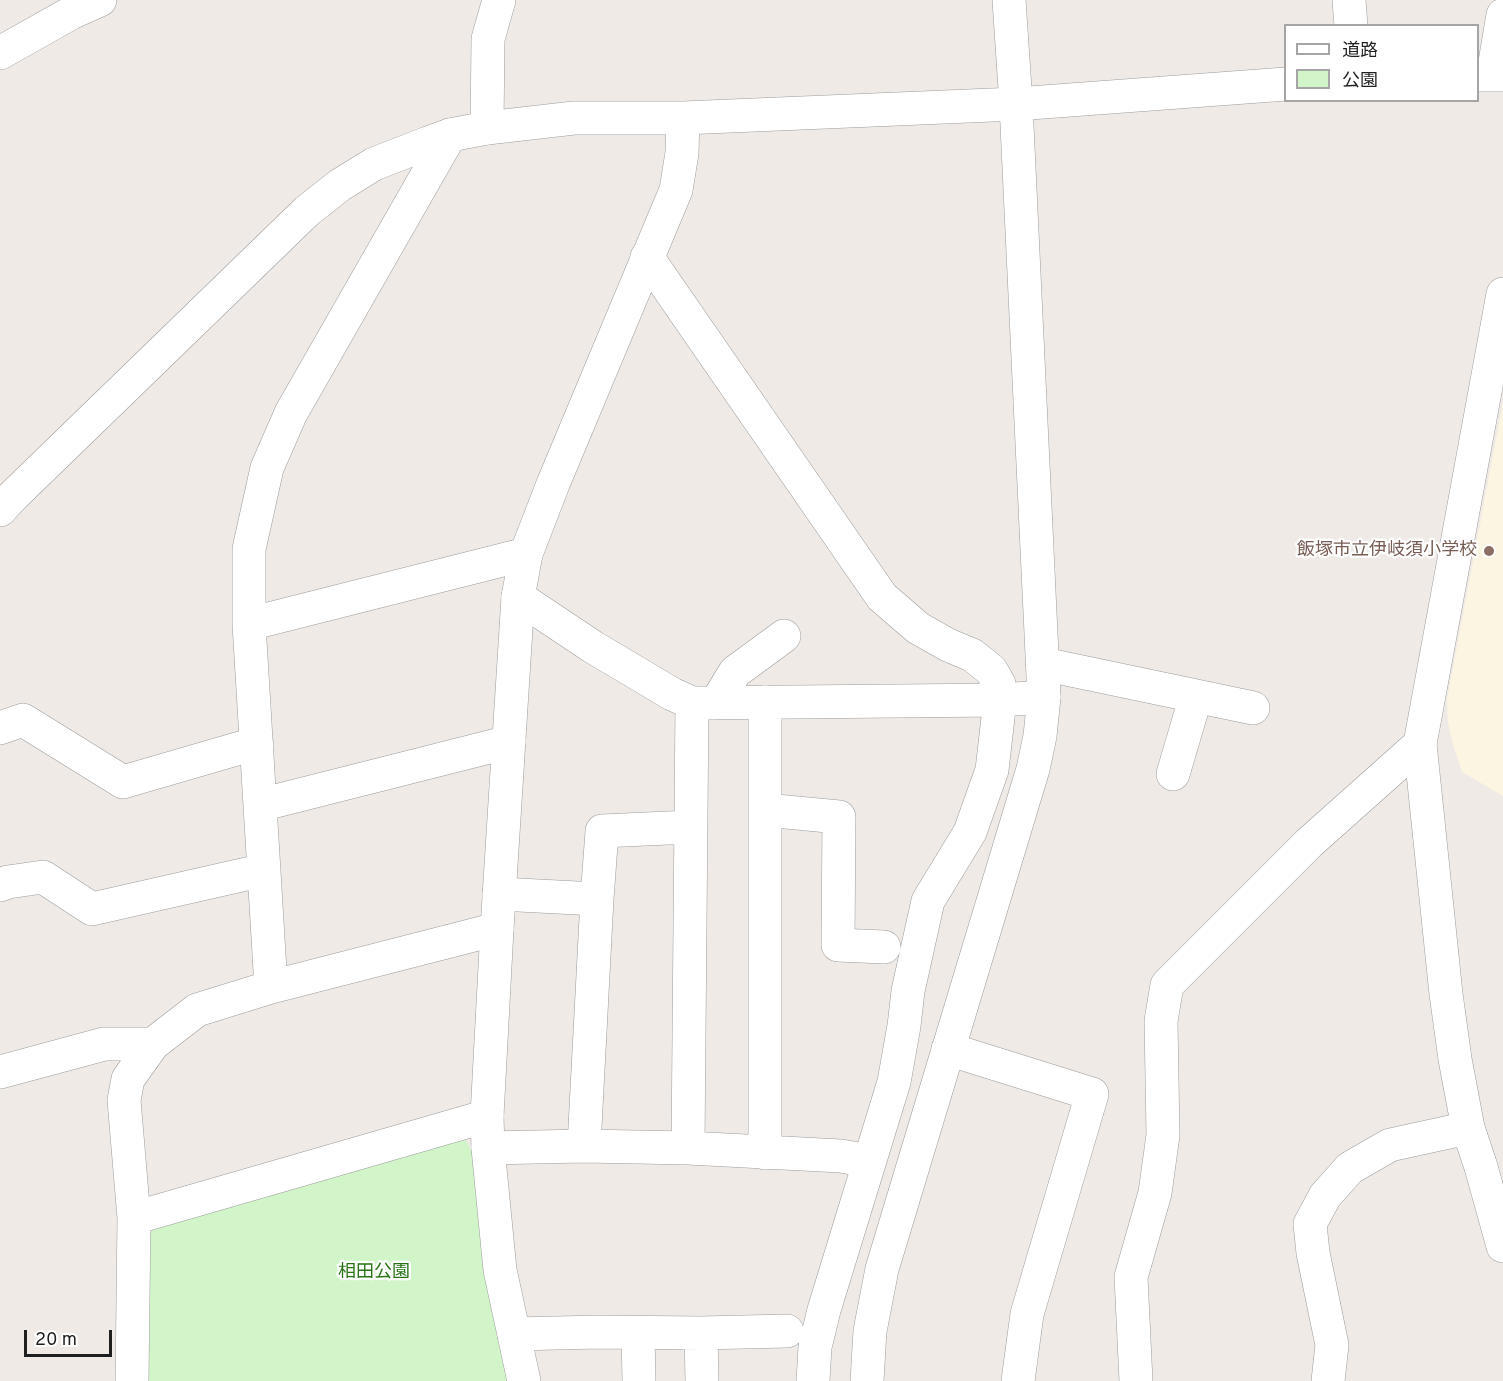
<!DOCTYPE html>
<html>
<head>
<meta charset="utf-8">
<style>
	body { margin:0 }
	#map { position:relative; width:1503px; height:1381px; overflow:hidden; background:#efeae6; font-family:Overpass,"Noto Sans JP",sans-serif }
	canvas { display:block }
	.legend { position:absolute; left:1284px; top:24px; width:195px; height:78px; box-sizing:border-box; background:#fff; border:2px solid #a5a5a5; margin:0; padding:8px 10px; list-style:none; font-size:18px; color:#1f1f1f }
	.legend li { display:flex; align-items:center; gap:12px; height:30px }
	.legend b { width:30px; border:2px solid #a5a5a5 }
	.scale { position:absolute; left:24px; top:1330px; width:88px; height:27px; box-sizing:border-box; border:3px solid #1f1f1f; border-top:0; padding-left:8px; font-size:18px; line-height:21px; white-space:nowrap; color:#1f1f1f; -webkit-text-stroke:4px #fff; paint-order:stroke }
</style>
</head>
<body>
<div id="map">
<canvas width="1503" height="1381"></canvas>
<ul class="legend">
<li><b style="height:8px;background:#fff"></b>道路</li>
<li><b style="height:16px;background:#d1f5c8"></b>公園</li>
</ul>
<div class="scale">20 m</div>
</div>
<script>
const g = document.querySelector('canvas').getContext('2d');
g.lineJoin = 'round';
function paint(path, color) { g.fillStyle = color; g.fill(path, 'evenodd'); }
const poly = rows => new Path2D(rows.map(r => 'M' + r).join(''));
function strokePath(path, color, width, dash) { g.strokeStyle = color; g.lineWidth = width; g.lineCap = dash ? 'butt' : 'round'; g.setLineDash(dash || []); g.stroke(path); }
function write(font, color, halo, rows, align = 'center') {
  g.font = font + ' Overpass,"Noto Sans JP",sans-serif'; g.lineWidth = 4.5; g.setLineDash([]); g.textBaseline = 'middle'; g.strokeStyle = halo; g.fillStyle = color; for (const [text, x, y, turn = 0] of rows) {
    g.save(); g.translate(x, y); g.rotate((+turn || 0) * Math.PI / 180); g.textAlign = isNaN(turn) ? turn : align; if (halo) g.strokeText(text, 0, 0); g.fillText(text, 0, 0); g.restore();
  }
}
paint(poly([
	[1503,402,1503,796,1462,772,1453,745,1448,723,1447,700]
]), '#fcf5e2');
paint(poly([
	[465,1139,473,1154,508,1381,142,1381,144,1230]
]), '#d1f5c8');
const minor = poly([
	[1349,0,1351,26],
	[0,53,71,13,100,0],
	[1493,74,1503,15],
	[487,128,488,39,499,0],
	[647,257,882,597,918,628,948,645,972,655,991,670,999,684,1000,700,992,770,970,832,928,901,908,991,904,1026,894,1082,824,1310,815,1347,813,1381],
	[518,597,593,647,672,694,692,703,1000,700,1044,697],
	[249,624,526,554],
	[1043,664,1253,708],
	[765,702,765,1153],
	[716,703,735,672,784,636],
	[0,728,23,720,123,782,240,748,257,745],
	[1173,774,1196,696],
	[260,805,509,742],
	[765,810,839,817,838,945,884,947],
	[0,885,8,882,43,877,92,909,264,870],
	[499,894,597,899,584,1146],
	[597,899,602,831,690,827],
	[271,987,249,624,249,549,267,468,291,413,450,135],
	[948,1049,1092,1094,1027,1314,1018,1381],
	[0,1072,104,1044,153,1044],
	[488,1148,584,1146,688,1148,841,1156,869,1161],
	[688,1148,692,703],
	[134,1218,487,1116],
	[638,1333,639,1381],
	[514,1334,600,1332,701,1333],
	[132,1381,134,1218,124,1100,128,1079,153,1044,197,1010,271,987,497,929],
	[702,1381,701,1333,787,1331],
	[1136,1381,1131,1277,1155,1193,1163,1135,1161,1021,1167,985,1309,843,1420,744],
	[1328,1381,1332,1345,1313,1253,1310,1224,1325,1196,1350,1168,1390,1145,1468,1128]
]);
const tertiary = poly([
	[1478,75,1503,75],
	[1503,294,1420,744,1446,994,1455,1059,1468,1128,1481,1167,1503,1246],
	[0,510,13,496,307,211,340,185,374,164,428,143,450,135,487,128,574,118,683,118,1016,104,1286,84],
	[524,1381,500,1270,488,1148,487,1116,497,929,518,597,526,554,553,484,676,190,682,153,683,118],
	[867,1381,870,1331,882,1269,1033,769,1040,736,1044,697,1016,104,1009,0]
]);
strokePath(minor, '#9c9c9c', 34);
strokePath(tertiary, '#9c9c9c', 34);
strokePath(minor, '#fff', 33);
strokePath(tertiary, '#fff', 33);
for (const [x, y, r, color] of [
	[1489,551,6,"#8d6e63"]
]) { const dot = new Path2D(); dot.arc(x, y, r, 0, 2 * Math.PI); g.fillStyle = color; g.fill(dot); strokePath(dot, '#fff', 2); }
write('18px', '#785e54', '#fff', [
	["飯塚市立伊岐須小学校",1477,551]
], 'right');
write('18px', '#297516', '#fff', [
	["相田公園",374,1273]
]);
</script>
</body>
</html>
